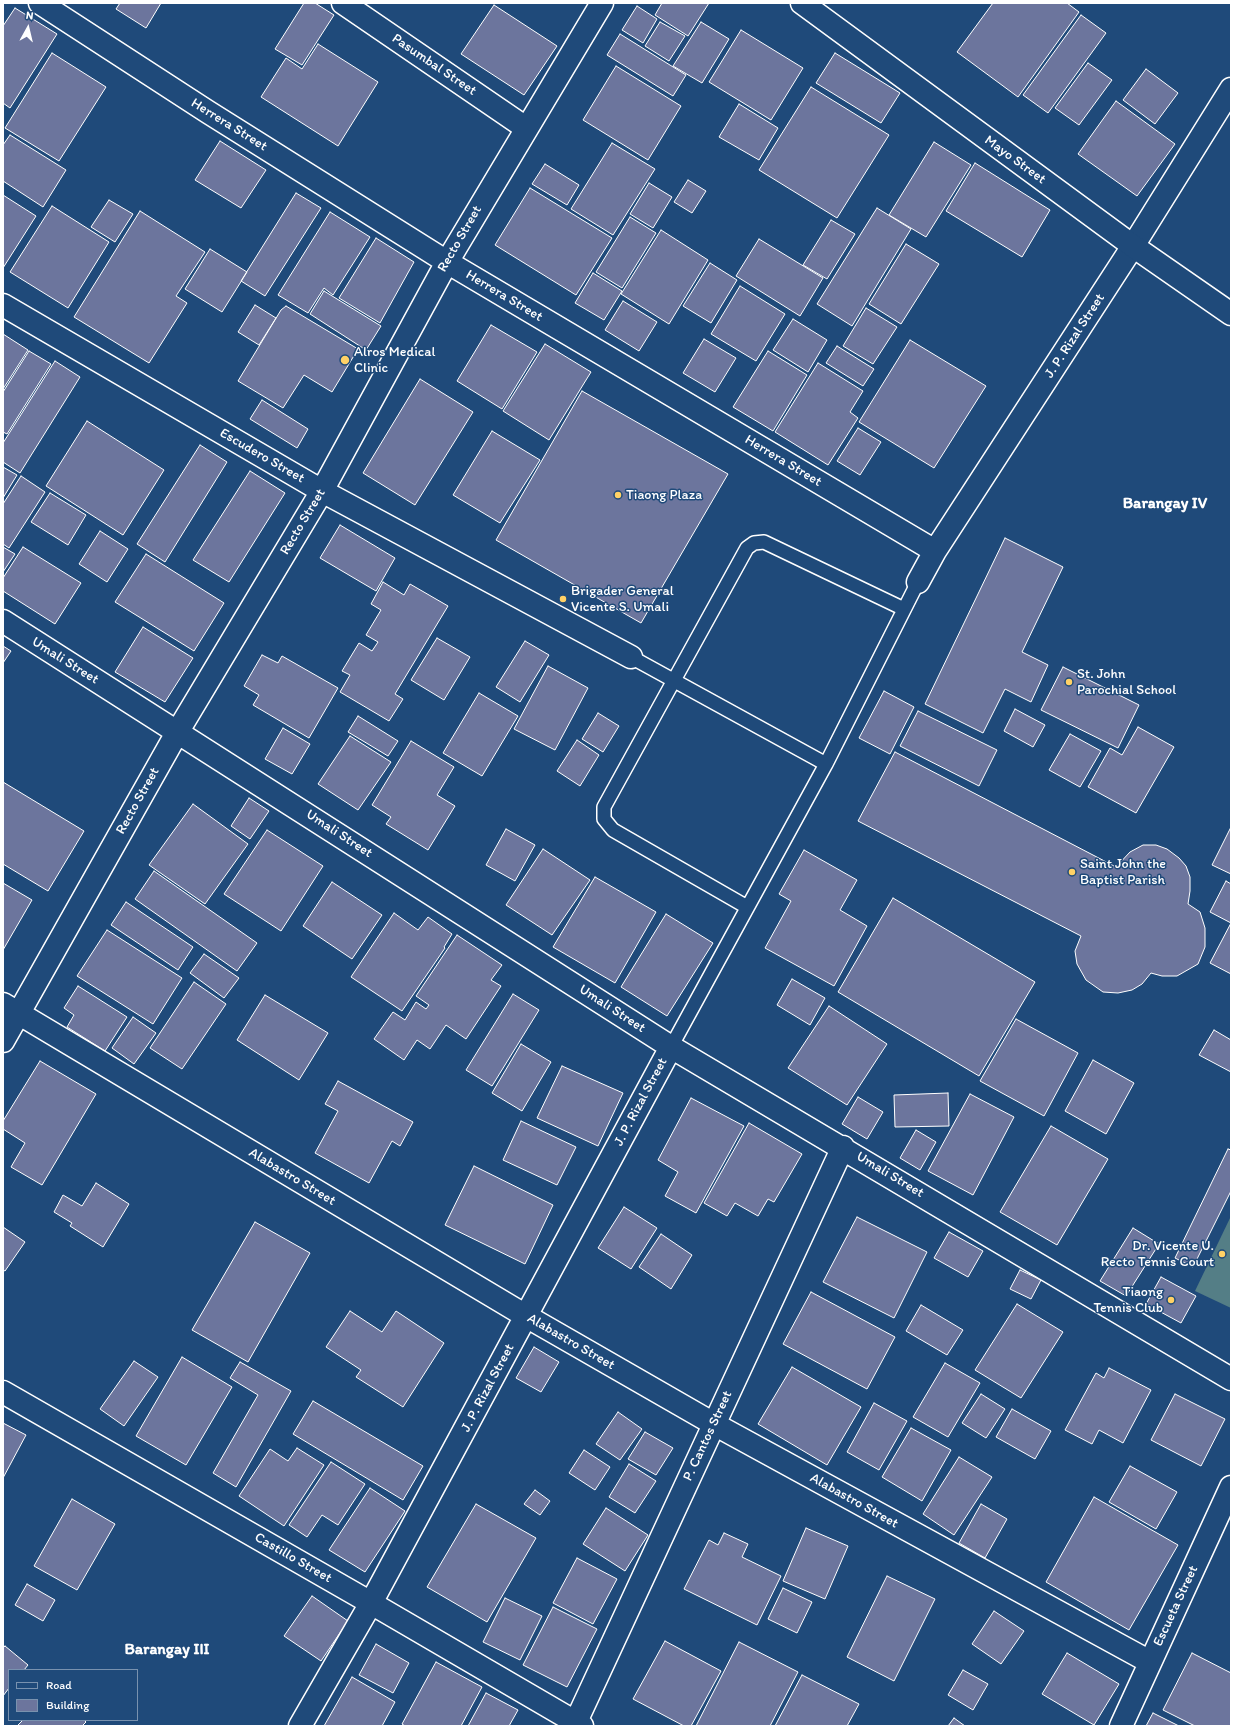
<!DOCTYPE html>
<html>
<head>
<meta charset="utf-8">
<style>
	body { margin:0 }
	#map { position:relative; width:1234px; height:1729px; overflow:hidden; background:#1f4a7a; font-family:Itim,sans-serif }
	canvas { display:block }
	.frame { position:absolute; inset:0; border:4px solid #fff; pointer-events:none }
	.legend { position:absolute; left:8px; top:1669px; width:130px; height:52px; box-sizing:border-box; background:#1f4a7a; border:1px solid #7992af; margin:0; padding:5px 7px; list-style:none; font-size:12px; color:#fff }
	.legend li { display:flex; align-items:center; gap:8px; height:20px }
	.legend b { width:20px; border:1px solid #7992af }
	.north { position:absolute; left:8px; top:8px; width:40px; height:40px; -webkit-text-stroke:3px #1f4a7a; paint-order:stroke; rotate:8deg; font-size:11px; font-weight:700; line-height:16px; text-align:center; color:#fff }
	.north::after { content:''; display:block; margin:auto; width:14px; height:18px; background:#fff; clip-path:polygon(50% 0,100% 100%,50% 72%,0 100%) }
</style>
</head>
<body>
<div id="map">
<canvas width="1234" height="1729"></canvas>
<div class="frame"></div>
<ul class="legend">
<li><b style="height:5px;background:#1f4a7a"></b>Road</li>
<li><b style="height:11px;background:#6c759d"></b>Building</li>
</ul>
<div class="north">N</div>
</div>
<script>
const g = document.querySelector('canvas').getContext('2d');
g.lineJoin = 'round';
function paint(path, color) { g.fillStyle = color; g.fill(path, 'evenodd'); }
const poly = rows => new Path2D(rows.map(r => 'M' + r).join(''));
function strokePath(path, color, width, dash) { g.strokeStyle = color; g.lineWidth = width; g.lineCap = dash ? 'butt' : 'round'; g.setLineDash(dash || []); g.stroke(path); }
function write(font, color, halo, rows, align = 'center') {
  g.font = font + ' Itim,sans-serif'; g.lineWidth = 3; g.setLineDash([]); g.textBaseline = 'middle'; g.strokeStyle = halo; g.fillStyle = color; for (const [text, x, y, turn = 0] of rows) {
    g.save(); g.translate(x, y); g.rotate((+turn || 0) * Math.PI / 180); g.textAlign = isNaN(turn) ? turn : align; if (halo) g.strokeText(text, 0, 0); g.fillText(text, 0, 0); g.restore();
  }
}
paint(poly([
	[1231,1216,1231,1308,1195,1291]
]), '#547e86');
const building = poly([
	[120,3,161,3,146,28,116,9,120,3],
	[304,3,315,3,334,15,302,65,275,49,304,3],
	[662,3,709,3,688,36,655,15,662,3],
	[993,3,1067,3,1079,12,1018,97,957,52,993,3],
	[494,5,557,46,524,95,461,54,494,5],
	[637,6,657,19,643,43,622,30,637,6],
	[15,8,57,34,10,108,3,103,3,26,15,8],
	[1081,15,1106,33,1048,113,1023,95,1081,15],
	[660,22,685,36,669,61,645,46,660,22],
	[701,22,729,39,702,83,673,66,701,22],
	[741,30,803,68,771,120,709,82,741,30],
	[620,34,686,75,673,96,607,55,620,34],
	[318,44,378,82,338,146,261,97,286,58,302,69,318,44],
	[52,53,106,87,59,161,5,128,52,53],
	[835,53,900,93,881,123,816,83,835,53],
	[1088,63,1112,80,1079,125,1055,108,1088,63],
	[616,66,681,106,648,160,583,120,616,66],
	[1146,69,1178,93,1155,124,1123,100,1146,69],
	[811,87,889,135,837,218,759,170,811,87],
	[1116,101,1175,144,1137,196,1078,154,1116,101],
	[739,104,778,128,759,160,719,137,739,104],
	[10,135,66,170,43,207,3,181,3,145,10,135],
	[220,141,266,170,241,208,195,180,220,141],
	[934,142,971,165,926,237,889,215,934,142],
	[612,143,655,169,613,235,571,209,612,143],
	[975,163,1050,210,1022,257,946,211,975,163],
	[545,164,579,185,567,205,532,184,545,164],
	[688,180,706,191,692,213,674,202,688,180],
	[649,183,672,197,653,228,630,214,649,183],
	[530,188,612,238,576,295,495,245,530,188],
	[296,193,321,208,265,296,241,281,296,193],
	[3,195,36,216,3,268,3,195],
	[109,200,133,214,115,242,91,227,109,200],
	[52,206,109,242,68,308,10,272,52,206],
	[877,208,911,229,852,326,817,304,877,208],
	[140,211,205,252,176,296,187,303,149,363,74,317,140,211],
	[330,212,370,237,333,295,324,288,308,313,278,295,330,212],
	[630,217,656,233,622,288,596,272,630,217],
	[831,220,855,234,827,279,803,265,831,220],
	[661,230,708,260,669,324,621,294,661,230],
	[376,238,414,262,380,323,339,298,376,238],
	[759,239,823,278,800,316,736,276,759,239],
	[906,244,939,264,901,324,869,304,906,244],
	[210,249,247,272,222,312,185,289,210,249],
	[710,263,737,280,711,323,683,306,710,263],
	[593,273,622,291,604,320,575,303,593,273],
	[740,286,785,314,756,361,711,334,740,286],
	[324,291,381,326,366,350,310,314,324,291],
	[623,301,657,322,639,351,605,330,623,301],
	[255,305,276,318,259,345,238,332,255,305],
	[286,306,358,349,332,392,304,375,283,408,238,381,281,310,286,306],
	[866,308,897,327,873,364,843,346,866,308],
	[793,319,827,340,808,372,773,350,793,319],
	[491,325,537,352,502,409,457,381,491,325],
	[3,334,28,350,3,389,3,334],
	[704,339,736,358,715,392,683,373,704,339],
	[910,340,986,386,934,468,859,422,910,340],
	[545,344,591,372,549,440,503,411,545,344],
	[837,346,874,369,863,386,826,363,837,346],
	[29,351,51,364,7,434,3,432,3,392,29,351],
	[768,351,807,375,773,431,733,407,768,351],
	[55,361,80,377,20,473,3,462,3,443,55,361],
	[818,363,863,391,850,412,858,418,828,465,775,432,818,363],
	[420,379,473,412,415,505,363,473,420,379],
	[582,391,728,474,641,623,496,540,582,391],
	[262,400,308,429,297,448,250,419,262,400],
	[87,421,164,470,123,535,46,486,87,421],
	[858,428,881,442,860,475,837,461,858,428],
	[492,431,540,460,500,523,453,495,492,431],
	[200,445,227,462,165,562,137,544,200,445],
	[3,467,17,475,3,498,3,467],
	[250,471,285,493,229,582,193,560,250,471],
	[21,476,45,492,9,548,3,544,3,504,21,476],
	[50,493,86,515,68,545,31,522,50,493],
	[340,525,395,558,376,591,320,558,340,525],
	[100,531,128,549,107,582,79,564,100,531],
	[1005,538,1063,567,1022,652,1048,665,1031,702,1005,689,983,733,925,704,1005,538],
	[3,547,15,554,3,572,3,547],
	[23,547,81,583,55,624,3,591,3,578,23,547],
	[146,554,224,603,194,651,115,602,146,554],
	[383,582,404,595,410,584,448,606,395,694,403,699,389,721,340,692,350,675,342,671,359,643,372,651,378,642,366,635,381,610,371,604,383,582],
	[143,627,193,658,165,702,115,672,143,627],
	[437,638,470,657,444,700,411,680,437,638],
	[525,641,549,655,520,702,496,687,525,641],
	[3,646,11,651,3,663,3,646],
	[262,655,278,663,282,656,338,688,309,738,253,705,259,695,244,686,262,655],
	[548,666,588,688,555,750,514,729,548,666],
	[1063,667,1139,705,1118,748,1041,710,1063,667],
	[884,691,914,707,890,754,859,738,884,691],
	[479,693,518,716,482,776,443,753,479,693],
	[1015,709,1045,725,1033,747,1004,731,1015,709],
	[918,711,997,750,979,786,900,746,918,711],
	[598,713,619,726,603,752,582,739,598,713],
	[358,716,398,741,388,756,348,732,358,716],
	[1138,727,1174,747,1136,813,1088,787,1110,748,1122,755,1138,727],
	[283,728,310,744,292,774,265,759,283,728],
	[1070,734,1101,751,1080,787,1049,770,1070,734],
	[350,736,391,762,358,810,318,784,350,736],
	[577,740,599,755,580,786,557,771,577,740],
	[411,741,454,767,437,795,455,806,428,850,386,824,391,817,372,805,411,741],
	[895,752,1116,867,1130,852,1143,845,1156,845,1167,849,1179,858,1186,866,1190,877,1190,891,1188,904,1200,912,1205,928,1205,947,1198,964,1177,976,1162,976,1151,973,1142,984,1132,990,1118,993,1103,992,1086,980,1077,964,1075,951,1081,936,858,821,895,752],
	[3,782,84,831,48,891,3,864,3,782],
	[249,798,269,811,250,839,231,826,249,798],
	[193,804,248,844,205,904,149,865,193,804],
	[1231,827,1231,874,1212,865,1231,827],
	[506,829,535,845,515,881,486,865,506,829],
	[267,830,323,866,281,931,224,894,267,830],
	[543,849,590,880,552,935,506,905,543,849],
	[804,850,857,880,840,910,867,926,834,986,765,948,791,901,779,894,804,850],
	[154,871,257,943,237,971,135,899,154,871],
	[595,877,656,912,615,983,553,947,595,877],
	[1226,881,1231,884,1231,974,1210,963,1231,923,1210,912,1226,881],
	[332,882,382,915,352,959,303,926,332,882],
	[3,883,32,900,3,950,3,883],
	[893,898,1035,982,979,1076,838,992,893,898],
	[126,902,193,947,178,970,111,925,126,902],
	[394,913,418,930,428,917,452,934,444,947,445,948,402,1011,351,977,394,913],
	[666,914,713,943,667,1016,621,987,666,914],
	[107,930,182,978,153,1024,77,976,107,930],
	[457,935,502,965,491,980,501,986,466,1039,446,1025,430,1049,417,1040,404,1060,374,1039,393,1012,405,1020,416,1002,426,1009,429,1005,416,996,457,935],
	[204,954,239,978,224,998,190,973,204,954],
	[792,979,825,998,810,1025,777,1005,792,979],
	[194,982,226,1004,182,1069,150,1048,194,982],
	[78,986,127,1017,105,1051,67,1027,74,1015,64,1008,78,986],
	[513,994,539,1010,492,1086,466,1070,513,994],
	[265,995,328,1033,299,1080,237,1040,265,995],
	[829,1006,887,1044,847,1105,788,1068,829,1006],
	[133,1017,156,1033,134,1064,112,1048,133,1017],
	[1016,1019,1078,1053,1044,1116,980,1081,1016,1019],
	[1214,1030,1231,1040,1231,1072,1199,1055,1214,1030],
	[521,1044,551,1062,522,1111,492,1093,521,1044],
	[1093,1060,1134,1083,1106,1134,1065,1111,1093,1060],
	[40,1061,96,1094,42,1185,11,1167,25,1143,3,1129,3,1121,40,1061],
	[562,1066,623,1093,598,1146,537,1118,562,1066],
	[338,1081,413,1122,400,1146,392,1141,369,1183,315,1153,338,1111,325,1104,338,1081],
	[948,1093,949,1126,895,1127,894,1095,948,1093],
	[970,1094,1014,1117,973,1195,928,1171,970,1094],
	[858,1097,883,1112,867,1139,842,1124,858,1097],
	[691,1098,744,1126,696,1213,665,1196,678,1172,658,1160,691,1098],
	[521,1121,576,1147,557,1185,503,1160,521,1121],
	[749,1123,802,1154,774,1202,768,1199,758,1216,735,1203,727,1216,704,1203,749,1123],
	[1051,1126,1108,1159,1057,1245,1000,1212,1051,1126],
	[916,1130,936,1142,920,1170,900,1158,916,1130],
	[1228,1149,1231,1150,1231,1191,1193,1267,1175,1258,1228,1149],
	[474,1166,553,1205,525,1264,445,1225,474,1166],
	[96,1183,129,1204,103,1247,70,1226,72,1223,54,1212,63,1195,82,1206,96,1183],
	[624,1207,657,1228,631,1269,598,1248,624,1207],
	[857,1217,927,1252,894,1318,823,1282,857,1217],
	[255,1222,310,1253,248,1362,192,1330,255,1222],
	[3,1227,25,1242,5,1271,3,1270,3,1227],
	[1133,1228,1159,1244,1126,1296,1100,1281,1133,1228],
	[949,1232,983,1251,968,1277,934,1258,949,1232],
	[661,1234,692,1255,671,1289,639,1267,661,1234],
	[1020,1270,1041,1280,1031,1299,1010,1289,1020,1270],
	[1161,1277,1196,1296,1181,1323,1146,1304,1161,1277],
	[811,1292,895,1337,867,1389,783,1344,811,1292],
	[1017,1304,1063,1332,1021,1398,975,1370,1017,1304],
	[921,1305,963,1330,947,1355,906,1331,921,1305],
	[350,1311,382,1332,396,1311,444,1343,403,1407,356,1377,361,1370,326,1347,350,1311],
	[534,1347,559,1362,541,1392,516,1378,534,1347],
	[182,1357,232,1387,186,1465,136,1436,182,1357],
	[134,1361,158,1377,124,1426,100,1409,134,1361],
	[240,1362,291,1391,236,1487,213,1473,258,1395,230,1378,240,1362],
	[945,1363,980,1383,948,1437,913,1417,945,1363],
	[792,1367,861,1407,827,1465,758,1424,792,1367],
	[1109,1368,1151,1390,1123,1443,1099,1430,1092,1444,1065,1430,1096,1373,1104,1378,1109,1368],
	[981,1394,1005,1409,986,1438,962,1423,981,1394],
	[1175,1394,1225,1419,1201,1466,1151,1440,1175,1394],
	[313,1401,423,1466,403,1500,293,1434,313,1401],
	[874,1403,907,1421,879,1470,847,1452,874,1403],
	[1012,1409,1051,1431,1035,1459,996,1437,1012,1409],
	[618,1412,642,1429,620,1460,596,1444,618,1412],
	[3,1423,26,1435,3,1478,3,1423],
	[911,1428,951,1450,922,1501,882,1477,911,1428],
	[645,1432,673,1448,656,1475,628,1459,645,1432],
	[297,1448,324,1465,284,1526,239,1496,270,1449,288,1461,297,1448],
	[584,1450,610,1467,595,1490,569,1473,584,1450],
	[959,1457,992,1477,954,1535,923,1514,959,1457],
	[331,1462,365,1484,338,1525,322,1515,307,1537,289,1525,331,1462],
	[629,1464,656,1481,635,1513,609,1497,629,1464],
	[1130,1466,1177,1492,1156,1529,1109,1502,1130,1466],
	[370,1488,405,1511,365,1572,329,1550,370,1488],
	[535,1490,550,1501,540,1515,524,1504,535,1490],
	[1094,1497,1178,1545,1129,1630,1046,1582,1094,1497],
	[72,1499,115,1524,77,1590,34,1566,72,1499],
	[476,1504,536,1538,487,1622,427,1587,476,1504],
	[981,1504,1007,1519,985,1558,959,1543,981,1504],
	[606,1508,648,1535,625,1571,583,1544,606,1508],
	[806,1528,848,1546,825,1599,783,1581,806,1528],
	[724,1533,748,1544,742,1557,781,1576,757,1625,684,1589,709,1540,718,1545,724,1533],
	[577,1558,617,1579,593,1624,553,1603,577,1558],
	[887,1576,935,1599,894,1681,847,1657,887,1576],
	[27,1584,55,1600,43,1621,15,1605,27,1584],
	[783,1588,812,1602,797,1633,768,1619,783,1588],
	[312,1596,348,1621,321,1661,284,1636,312,1596],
	[505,1598,542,1616,520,1660,483,1642,505,1598],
	[553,1607,597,1629,567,1687,523,1665,553,1607],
	[994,1611,1024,1631,1001,1664,972,1644,994,1611],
	[665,1641,721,1671,691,1726,684,1726,633,1699,665,1641],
	[739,1642,798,1672,770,1726,696,1726,739,1642],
	[376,1644,409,1663,393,1693,359,1675,376,1644],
	[5,1646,28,1665,24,1670,9,1670,9,1688,3,1696,3,1648,5,1646],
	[1067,1653,1119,1684,1094,1725,1042,1694,1067,1653],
	[1192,1653,1231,1673,1231,1726,1195,1726,1163,1710,1192,1653],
	[436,1662,482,1687,461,1726,405,1726,402,1724,436,1662],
	[963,1670,988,1684,973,1710,948,1695,963,1670],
	[802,1675,859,1704,847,1726,775,1726,802,1675],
	[352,1677,395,1702,382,1726,324,1726,352,1677],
	[486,1693,518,1710,509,1726,468,1726,486,1693],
	[1153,1713,1179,1726,1146,1726,1153,1713],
	[954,1718,965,1726,948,1726,954,1718],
	[23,1720,84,1720,86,1722,82,1726,17,1726,23,1720]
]);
paint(building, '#6c759d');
strokePath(building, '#fff', 1);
const lane = poly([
	[631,657,826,764],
	[747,907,613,830,604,819,604,807,747,548,754,543,764,542,904,609],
	[671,1047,826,764,918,582]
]);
const street = poly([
	[40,3,208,112,447,262,935,551],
	[343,3,526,128],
	[3,305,322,491,631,657],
	[918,582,935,551,1133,246,1231,89],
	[3,621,671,1047,1231,1379],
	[3,1004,526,1316,714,1424,1150,1662],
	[3,1041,178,731,322,491,447,262,602,3],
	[3,1392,371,1603,582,1726],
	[300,1726,371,1603,671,1047],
	[574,1726,843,1147],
	[1121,1726,1231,1487]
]);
const secondary = poly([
	[802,3,1133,246,1231,314]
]);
strokePath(lane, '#fff', 16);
strokePath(street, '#fff', 25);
strokePath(secondary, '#fff', 25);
strokePath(lane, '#1f4a7a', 13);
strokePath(street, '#1f4a7a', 22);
strokePath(secondary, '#1f4a7a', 22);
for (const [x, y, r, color] of [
	[345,360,5,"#ffd166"],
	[618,495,4,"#ffd166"],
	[563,599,4,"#ffd166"],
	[1069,682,4,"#ffd166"],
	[1072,872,4,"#ffd166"],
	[1222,1254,4,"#ffd166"],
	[1171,1300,4,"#ffd166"]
]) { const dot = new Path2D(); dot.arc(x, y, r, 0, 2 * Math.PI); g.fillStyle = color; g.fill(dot); strokePath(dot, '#1f4a7a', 1.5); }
write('14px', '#fff', '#1f4a7a', [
	["Pasumbal Street",434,65,34],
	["Herrera Street",229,125,32],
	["Mayo Street",1015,160,36],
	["Recto Street",460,239,-60],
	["Herrera Street",504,296,31],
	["J. P. Rizal Street",1075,336,-57],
	["Escudero Street",262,456,30],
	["Herrera Street",783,461,31],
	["Recto Street",303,522,-59],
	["Umali Street",65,661,32],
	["Recto Street",138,801,-61],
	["Umali Street",339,834,33],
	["Umali Street",612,1009,33],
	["J. P. Rizal Street",641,1102,-62],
	["Umali Street",890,1175,31],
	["Alabastro Street",292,1177,31],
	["Alabastro Street",571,1342,30],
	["J. P. Rizal Street",488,1388,-62],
	["P. Cantos Street",708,1436,-65],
	["Alabastro Street",854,1501,29],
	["Castillo Street",293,1558,30],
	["Escueta Street",1176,1606,-65]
]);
write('14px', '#fff', '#1f4a7a', [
	["Alros Medical",354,352],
	["Clinic",354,368],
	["Tiaong Plaza",626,495],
	["Brigader General",571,591],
	["Vicente S. Umali",571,607],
	["St. John",1077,674],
	["Parochial School",1077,690],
	["Saint John the",1080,864],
	["Baptist Parish",1080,880],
	["Dr. Vicente U.",1214,1246,"right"],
	["Recto Tennis Court",1214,1262,"right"],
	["Tiaong",1163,1292,"right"],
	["Tennis Club",1163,1308,"right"]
], 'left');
write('bold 16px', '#fff', '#1f4a7a', [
	["Barangay IV",1165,504],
	["Barangay III",167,1650]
]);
</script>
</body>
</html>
